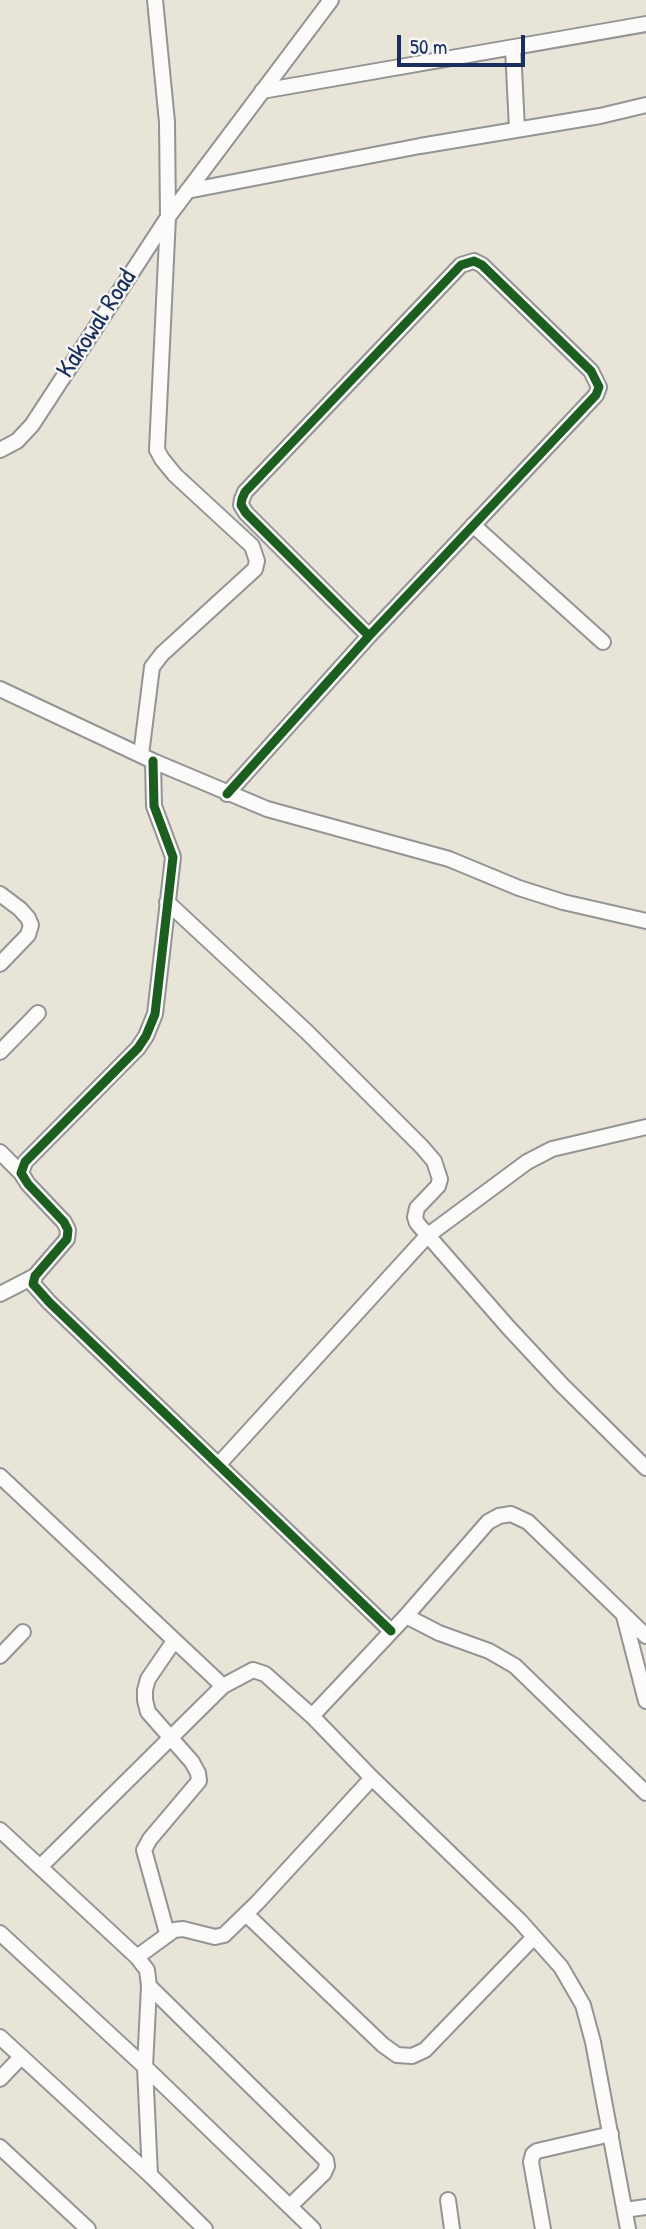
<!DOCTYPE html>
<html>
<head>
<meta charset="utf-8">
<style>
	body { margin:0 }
	#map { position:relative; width:646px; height:2229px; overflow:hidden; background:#e8e4d8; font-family:"Patrick Hand",sans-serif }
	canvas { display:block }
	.scale { position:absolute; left:397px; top:35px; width:128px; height:32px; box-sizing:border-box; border:4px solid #1b2f5e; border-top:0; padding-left:9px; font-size:21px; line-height:24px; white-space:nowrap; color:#1b2f5e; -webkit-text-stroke:5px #f6f6f2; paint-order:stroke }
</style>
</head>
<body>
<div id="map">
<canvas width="646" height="2229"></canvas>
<div class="scale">50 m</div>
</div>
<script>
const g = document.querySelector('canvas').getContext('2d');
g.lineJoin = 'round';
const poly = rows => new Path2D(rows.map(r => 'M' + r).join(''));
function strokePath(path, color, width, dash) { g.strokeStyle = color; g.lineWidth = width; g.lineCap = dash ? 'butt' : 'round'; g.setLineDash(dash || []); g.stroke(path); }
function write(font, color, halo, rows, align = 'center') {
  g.font = font + ' "Patrick Hand",sans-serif'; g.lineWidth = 5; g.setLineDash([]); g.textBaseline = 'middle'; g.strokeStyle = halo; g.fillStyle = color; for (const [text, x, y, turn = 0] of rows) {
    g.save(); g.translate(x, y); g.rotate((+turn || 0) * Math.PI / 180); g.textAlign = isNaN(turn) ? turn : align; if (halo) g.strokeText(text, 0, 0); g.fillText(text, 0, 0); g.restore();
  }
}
const street = poly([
	[513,48,517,129],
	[262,91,646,24],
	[187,191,420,146,600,116,646,105],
	[0,450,17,441,32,425,168,217,331,0],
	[473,525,603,642],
	[0,689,153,761,267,809,449,859,519,888,563,902,646,921],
	[141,755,152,667,162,654,255,569,257,561,252,546,175,475,162,459,157,450,168,217,167,122,155,0],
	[153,761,154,806,173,857,155,1014,146,1036,138,1048,25,1162,21,1173,28,1184,64,1222,68,1230,67,1239,35,1276,33,1284,49,1302,391,1631],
	[227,794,369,636,596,395,599,387,591,371,482,265,474,261,461,265,245,492,242,499,241,505,246,513,369,636],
	[0,894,20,909,28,918,31,925,28,935,0,964],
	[167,902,307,1032,422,1147,434,1161,440,1179,438,1186,417,1208,415,1217,417,1223,508,1327,562,1385,646,1468],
	[0,1052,38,1013],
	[0,1152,21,1173],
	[0,1294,35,1276],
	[219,1464,427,1236,527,1162,552,1149,646,1127],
	[0,1476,223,1686],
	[406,1616,439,1633,489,1651,515,1666,646,1793],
	[624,1616,646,1701],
	[0,1656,23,1632],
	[312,1716,406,1616,488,1522,499,1516,511,1514,528,1522,646,1636],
	[0,1830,137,1957,147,1970,149,1986,145,2067,150,2175],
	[41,1866,223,1686,253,1670,265,1674,312,1716,372,1778,520,1921,561,1967,583,2005,593,2042,628,2229],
	[246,1914,383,2045,397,2055,412,2056,425,2050,534,1937],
	[0,1933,145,2067,313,2229],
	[167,1933,144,1850,150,1839,199,1781,198,1773,192,1762,148,1712,145,1700,145,1690,148,1679,174,1641],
	[137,1957,174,1930,183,1929,215,1937,224,1935,257,1903,372,1778],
	[149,1986,326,2160,327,2166,324,2173,290,2206],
	[0,2037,150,2175,205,2229],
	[0,2079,21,2057],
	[0,2147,88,2229],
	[448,2200,452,2229],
	[625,2210,646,2207],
	[543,2229,531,2162,533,2154,537,2151,611,2134]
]);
strokePath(street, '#929495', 18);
strokePath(street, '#fcfbf9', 14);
strokePath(poly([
	[153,761,154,806,173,857,155,1014,146,1036,138,1048,25,1162,21,1173,28,1184,64,1222,68,1230,67,1239,35,1276,33,1284,49,1302,391,1631],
	[227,794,369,636,596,395,599,387,591,371,482,265,474,261,461,265,245,492,242,499,241,505,246,513,369,636]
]), '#1b5e20', 9);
write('26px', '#1b2f5e', '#f6f6f2', [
	["Kakowal Road",97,324,-57]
]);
</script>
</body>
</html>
